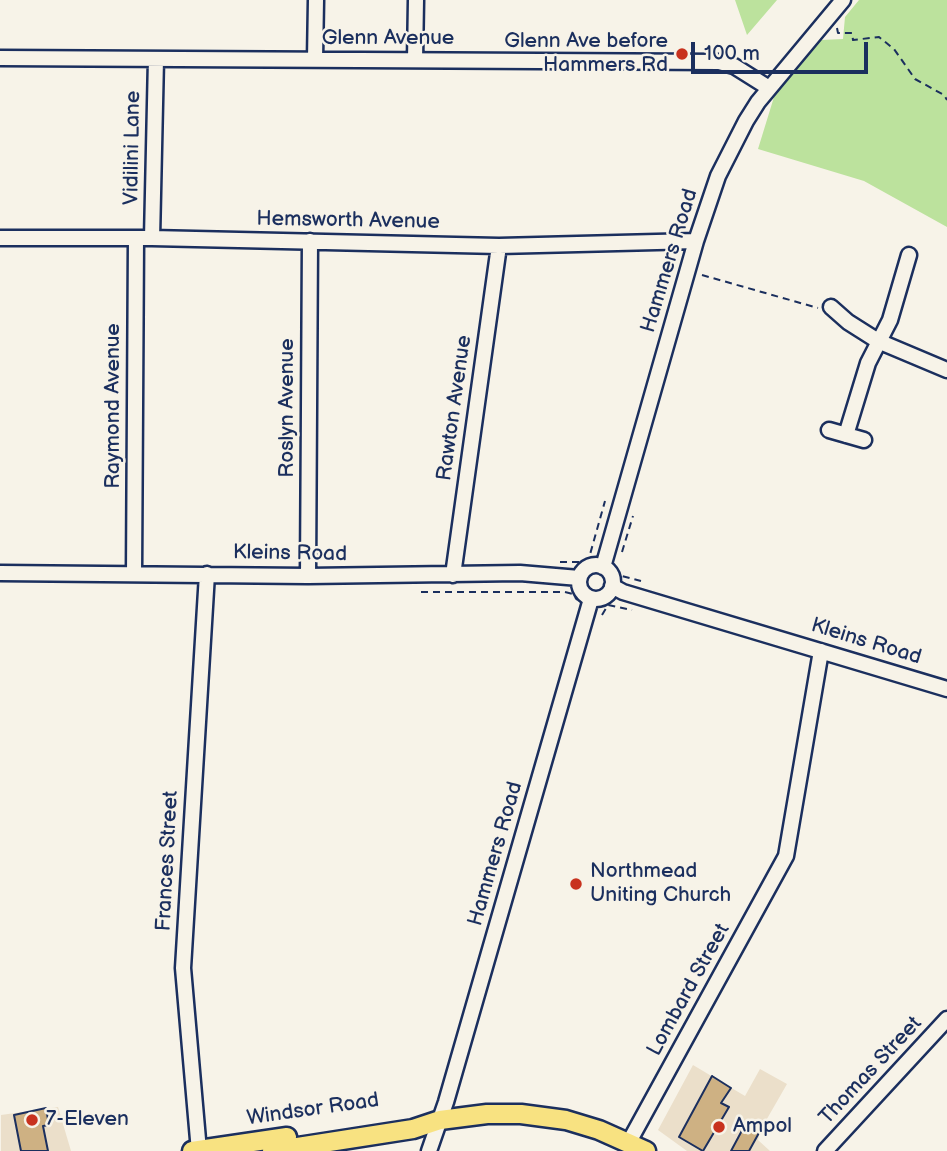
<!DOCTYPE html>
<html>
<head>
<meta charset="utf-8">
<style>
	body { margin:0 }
	#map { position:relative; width:947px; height:1151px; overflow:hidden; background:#f7f3e8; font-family:"Balsamiq Sans",sans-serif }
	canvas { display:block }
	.scale { position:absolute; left:691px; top:42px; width:177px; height:32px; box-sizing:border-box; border:4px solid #1b2f5e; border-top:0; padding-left:9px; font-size:21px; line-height:24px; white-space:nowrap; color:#1b2f5e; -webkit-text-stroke:5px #f7f3e8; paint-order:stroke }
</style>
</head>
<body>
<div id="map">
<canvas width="947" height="1151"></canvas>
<div class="scale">100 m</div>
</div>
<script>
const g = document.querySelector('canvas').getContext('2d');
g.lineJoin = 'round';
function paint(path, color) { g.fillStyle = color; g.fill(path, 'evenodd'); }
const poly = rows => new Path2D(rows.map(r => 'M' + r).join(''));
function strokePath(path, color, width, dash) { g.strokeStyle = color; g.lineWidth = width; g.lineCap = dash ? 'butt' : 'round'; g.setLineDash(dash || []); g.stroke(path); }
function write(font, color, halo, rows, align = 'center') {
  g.font = font + ' "Balsamiq Sans",sans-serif'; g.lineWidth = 5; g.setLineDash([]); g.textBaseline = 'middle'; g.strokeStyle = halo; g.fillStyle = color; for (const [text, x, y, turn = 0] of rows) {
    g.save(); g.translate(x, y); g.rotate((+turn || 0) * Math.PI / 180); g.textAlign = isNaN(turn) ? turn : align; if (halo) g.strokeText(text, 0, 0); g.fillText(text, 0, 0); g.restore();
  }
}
paint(poly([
	[693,1065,745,1096,760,1069,787,1084,760,1131,758,1140,770,1151,687,1151,658,1130],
	[58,1107,71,1151,1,1151,1,1115]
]), '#ebdfca');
paint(poly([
	[735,0,777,0,747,35],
	[859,0,947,0,947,227,864,181,758,149,774,97,802,57,821,40,843,39,845,17]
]), '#bce29d');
const building = poly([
	[712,1076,731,1088,721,1103,729,1107,703,1151,679,1137,712,1076],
	[46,1108,49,1125,43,1126,48,1151,21,1151,14,1115,46,1108],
	[746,1123,760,1131,749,1151,731,1151,746,1123]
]);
paint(building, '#ceb183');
strokePath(building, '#1b2f5e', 2);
const minor = poly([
	[0,58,719,62,734,66,769,88],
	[315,59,316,0],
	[415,60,416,0],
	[0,238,152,238,499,246,696,241],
	[152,238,156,59],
	[831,307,848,322,878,341,947,370],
	[829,430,864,440],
	[846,435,868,363,890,320,909,255],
	'579 582a17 17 0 1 1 34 0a17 17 0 1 1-34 0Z',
	[603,567,696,241,718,176,746,121,758,102,843,0],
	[0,573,308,576,520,573,579,578],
	[134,574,136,239],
	[453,575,499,246],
	[308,576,310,241],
	[612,586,623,592,947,689],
	[629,1142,786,856,821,651],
	[199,1151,183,968,207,574],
	[429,1151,446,1102,591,599],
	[825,1151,947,1019]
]);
const major = poly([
	[192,1151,287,1137],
	[272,1151,413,1129,440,1120,487,1114,521,1114,566,1120,599,1130,646,1151]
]);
strokePath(minor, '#1b2f5e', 19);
strokePath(major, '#1b2f5e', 23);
strokePath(poly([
	[837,28,838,33,852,33,853,40,879,37,894,49,915,79,944,95,947,100],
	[702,275,818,308],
	[622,552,633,516],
	[560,562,585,562,589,558,605,501],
	[617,568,618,575,641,581],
	[421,592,565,592,573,594,577,600],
	[602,615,608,605,632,610]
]), '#1b2f5e', 2, [7, 5]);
strokePath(minor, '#f7f3e8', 14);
strokePath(major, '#f8e281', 18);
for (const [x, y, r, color] of [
	[682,54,7,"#c8321e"],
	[576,884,7,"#c8321e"],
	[32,1120,7,"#c8321e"],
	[719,1127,7,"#c8321e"]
]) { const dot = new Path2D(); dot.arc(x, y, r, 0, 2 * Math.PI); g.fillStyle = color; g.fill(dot); strokePath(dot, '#f7f3e8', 2.5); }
write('21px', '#1b2f5e', '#f7f3e8', [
	["Glenn Avenue",388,39],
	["Vidilini Lane",133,148,-89],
	["Hemsworth Avenue",348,221,1],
	["Hammers Road",670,261,-73],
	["Raymond Avenue",114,406,-90],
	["Roslyn Avenue",288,408,-90],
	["Rawton Avenue",455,408,-82],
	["Kleins Road",290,554,1],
	["Kleins Road",866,642,17],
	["Hammers Road",496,854,-74],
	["Frances Street",168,861,-87],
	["Lombard Street",689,990,-61],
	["Thomas Street",871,1071,-47],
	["Windsor Road",313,1110,-8]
]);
write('21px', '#1b2f5e', '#f7f3e8', [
	["Glenn Ave before",668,42,"right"],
	["Hammers Rd",668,66,"right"],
	["Northmead",590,872],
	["Uniting Church",590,896],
	["7-Eleven",46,1120],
	["Ampol",733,1127]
], 'left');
</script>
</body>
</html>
